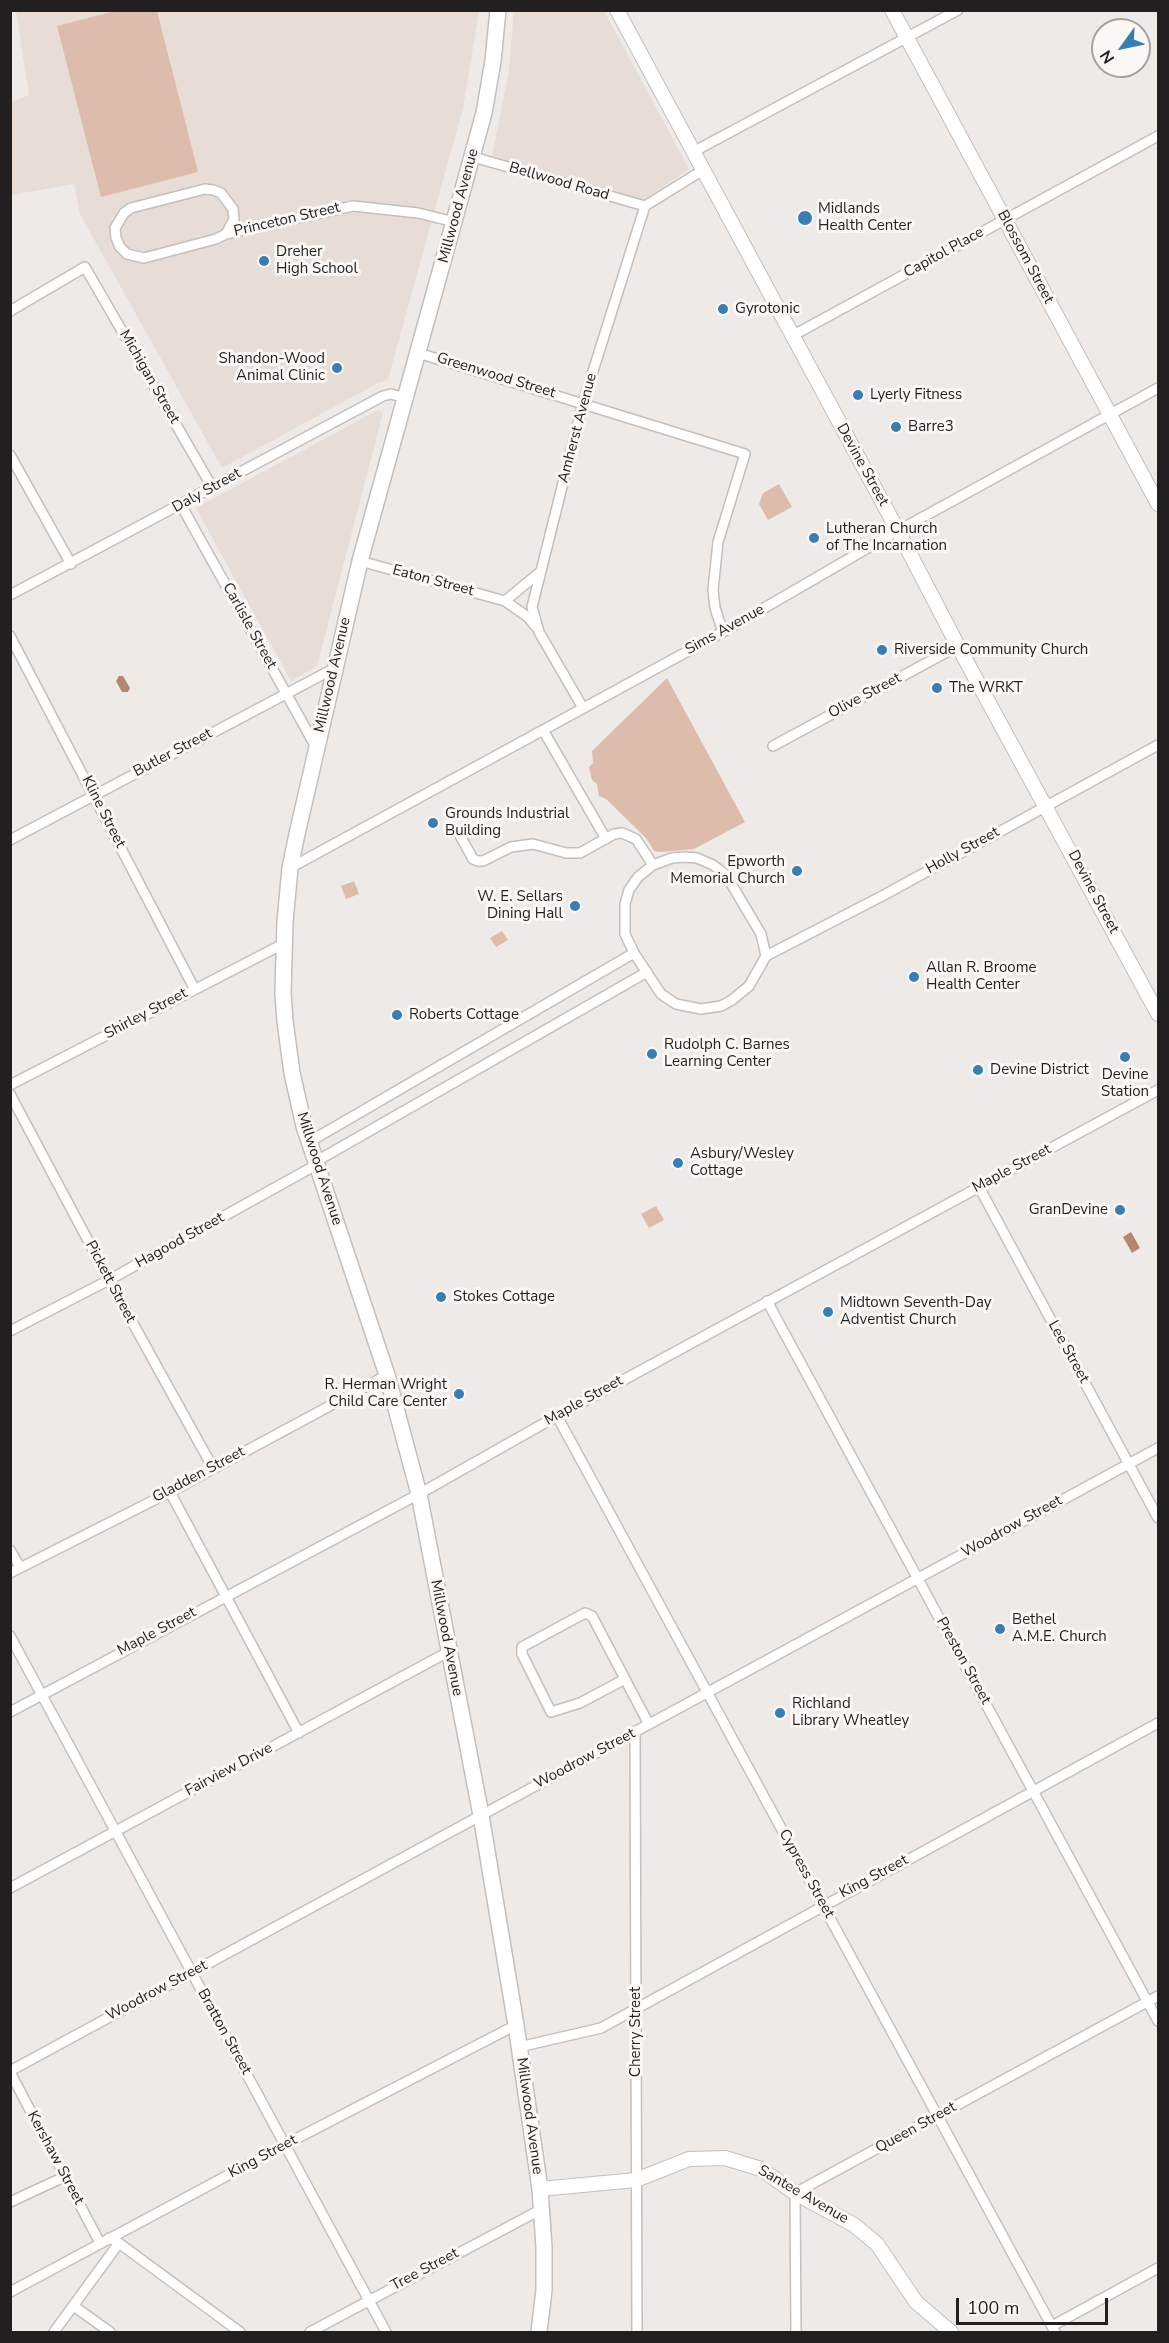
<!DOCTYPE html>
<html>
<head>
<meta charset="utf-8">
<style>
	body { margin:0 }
	#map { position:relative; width:1169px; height:2343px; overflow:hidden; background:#eeeae8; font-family:"Nunito Sans",sans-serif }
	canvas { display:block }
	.frame { position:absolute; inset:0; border:12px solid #211f1f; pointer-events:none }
	.north { position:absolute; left:1091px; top:18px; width:60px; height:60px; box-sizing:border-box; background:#fbf7f5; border:2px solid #a4a19f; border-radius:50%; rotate:237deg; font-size:16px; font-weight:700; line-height:24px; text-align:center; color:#211f1f }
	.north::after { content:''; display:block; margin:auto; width:21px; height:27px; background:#387eb3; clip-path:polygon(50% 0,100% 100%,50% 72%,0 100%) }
	.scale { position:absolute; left:956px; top:2298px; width:152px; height:27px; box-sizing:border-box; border:3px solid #211f1f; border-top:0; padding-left:8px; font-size:18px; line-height:21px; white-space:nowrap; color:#211f1f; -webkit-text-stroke:4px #fbf7f5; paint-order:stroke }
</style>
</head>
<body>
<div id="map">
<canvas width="1169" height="2343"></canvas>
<div class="frame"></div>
<div class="north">N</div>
<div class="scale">100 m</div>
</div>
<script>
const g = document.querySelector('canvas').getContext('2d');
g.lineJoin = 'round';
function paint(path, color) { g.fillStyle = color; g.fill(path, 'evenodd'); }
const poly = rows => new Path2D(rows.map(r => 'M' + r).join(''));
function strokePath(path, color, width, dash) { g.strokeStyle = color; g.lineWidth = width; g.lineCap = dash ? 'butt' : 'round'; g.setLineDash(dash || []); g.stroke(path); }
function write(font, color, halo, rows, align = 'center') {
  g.font = font + ' "Nunito Sans",sans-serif'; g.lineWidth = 6; g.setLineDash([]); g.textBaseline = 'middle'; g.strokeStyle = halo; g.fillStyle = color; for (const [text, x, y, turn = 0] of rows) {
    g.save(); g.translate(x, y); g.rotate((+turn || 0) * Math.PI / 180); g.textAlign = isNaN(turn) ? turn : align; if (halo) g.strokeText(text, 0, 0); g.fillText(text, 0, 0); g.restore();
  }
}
paint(poly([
	[16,11,479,11,463,108,388,379,378,383,222,468,80,214,74,184,11,195,11,102,29,95],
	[514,11,604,11,689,169,640,202,492,157,509,70],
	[378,410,383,413,317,666,291,681,196,508]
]), '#e7dcd6');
paint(poly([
	[119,10,157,11,198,172,101,197,57,26],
	[779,484,792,507,768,520,759,504,763,493],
	[667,678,745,822,694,849,661,852,654,851,646,838,606,799,599,796,597,784,592,780,589,767,593,763,592,751],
	[354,881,359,894,346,899,341,886],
	[502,931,508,940,496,947,490,938],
	[656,1206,664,1220,649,1228,641,1214]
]), '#debcab');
paint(poly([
	[119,676,123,676,130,688,128,692,122,692,116,681],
	[1131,1232,1140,1248,1132,1253,1123,1237]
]), '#b48770');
const street = poly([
	[693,152,958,10],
	[473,157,645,206],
	[205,189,213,190,221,193,233,209,234,219,226,234,216,239,144,258,127,254,120,247,116,238,115,228,124,213,131,208,205,189],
	[226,234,353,206,418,213,455,222],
	[10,311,85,267,212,487],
	[792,336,1158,136],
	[418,353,745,454,718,542,713,590,715,608,723,632],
	[10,455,71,564],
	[181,505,316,747],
	[360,561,505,601,528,617,535,626],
	[10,595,383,396,391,394,405,398],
	[505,601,540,572],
	[10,636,194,988],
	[583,708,539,632,532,607,583,403,645,206,703,170],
	[543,730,606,839],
	[773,746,958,646],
	[457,830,473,859,478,861,483,861,511,847,533,844,566,853,580,853,614,834,622,833,636,839,653,865],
	[10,840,335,668],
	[685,857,697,858,713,865,726,875,761,934,766,956,757,972,749,986,732,1000,721,1006,701,1009,676,1004,661,994,634,953,625,934,625,904,629,890,638,877,653,865,672,858,685,857],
	[290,868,723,632,883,539,1158,388],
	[766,956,884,895,1158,745],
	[10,1085,283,944],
	[10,1094,109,1280,213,1468],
	[309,1142,634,953],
	[315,1162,647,972],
	[979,1187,1158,1518],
	[767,1301,1158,2021],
	[10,1331,109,1280,316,1165],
	[557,1416,1055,2332],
	[170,1492,299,1733],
	[10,1550,20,1567],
	[10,1573,170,1492,387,1375],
	[10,1636,386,2332],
	[625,1679,580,1703,551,1712,522,1654,522,1647,585,1613,592,1616,625,1679,645,1717,649,1724],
	[10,1712,419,1494,557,1416,1158,1090],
	[635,1731,637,2332],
	[10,1888,448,1652],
	[519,2047,601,2028,1158,1723],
	[10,2071,1158,1448],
	[10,2072,100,2243],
	[10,2202,64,2177],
	[109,2238,119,2243,240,2332],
	[10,2292,286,2144,516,2025],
	[75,2307,110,2332],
	[1052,2326,1158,2268],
	[54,2332,119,2243],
	[310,2332,542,2209],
	[796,2332,795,2193,1158,1996]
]);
const secondary = poly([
	[617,10,898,531,958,646,1158,1014],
	[892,10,1158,504],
	[540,2189,636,2180,689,2159,725,2158,761,2169,795,2193,854,2225,877,2244,916,2302,951,2332]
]);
const primary = poly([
	[498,10,493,61,484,113,360,561,297,834,290,868,285,922,283,993,285,1021,292,1073,304,1126,387,1375,419,1494,481,1815,516,2025,540,2189,544,2247,544,2290,539,2332]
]);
strokePath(street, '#c2bfbd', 12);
strokePath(secondary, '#c2bfbd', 16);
strokePath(primary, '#c2bfbd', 18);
strokePath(street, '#fff', 9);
strokePath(secondary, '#fff', 14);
strokePath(primary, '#fff', 15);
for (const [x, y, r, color] of [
	[805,218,8,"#387eb3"],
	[264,261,6,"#387eb3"],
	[723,309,6,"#387eb3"],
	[337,368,6,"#387eb3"],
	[858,395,6,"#387eb3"],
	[896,427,6,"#387eb3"],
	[814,538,6,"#387eb3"],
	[882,650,6,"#387eb3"],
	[937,688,6,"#387eb3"],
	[433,823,6,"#387eb3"],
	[797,871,6,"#387eb3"],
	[575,906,6,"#387eb3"],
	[914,977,6,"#387eb3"],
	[397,1015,6,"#387eb3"],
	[652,1054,6,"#387eb3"],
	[1125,1057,6,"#387eb3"],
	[978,1070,6,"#387eb3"],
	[678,1163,6,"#387eb3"],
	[1120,1210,6,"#387eb3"],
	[441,1297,6,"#387eb3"],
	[828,1312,6,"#387eb3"],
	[459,1394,6,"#387eb3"],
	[1000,1629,6,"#387eb3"],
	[780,1713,6,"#387eb3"]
]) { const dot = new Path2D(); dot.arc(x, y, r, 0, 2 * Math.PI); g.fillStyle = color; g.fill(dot); strokePath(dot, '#fbf7f5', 2); }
write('15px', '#211f1f', '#fbf7f5', [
	["Bellwood Road",559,182,16],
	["Millwood Avenue",459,206,-75],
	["Princeton Street",287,220,-13],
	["Capitol Place",944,253,-29],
	["Blossom Street",1025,257,62],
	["Greenwood Street",496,376,17],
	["Michigan Street",149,377,60],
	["Amherst Avenue",578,428,-75],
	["Devine Street",862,465,61],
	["Daly Street",207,491,-29],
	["Eaton Street",433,581,15],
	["Carlisle Street",249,626,61],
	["Sims Avenue",725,630,-29],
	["Millwood Avenue",333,675,-77],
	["Olive Street",865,696,-28],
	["Butler Street",173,753,-28],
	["Kline Street",103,812,63],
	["Holly Street",963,851,-29],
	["Devine Street",1093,892,62],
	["Shirley Street",146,1014,-28],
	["Millwood Avenue",319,1169,72],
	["Maple Street",1012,1169,-28],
	["Hagood Street",180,1241,-29],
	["Pickett Street",110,1282,62],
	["Lee Street",1068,1352,61],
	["Maple Street",584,1401,-29],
	["Gladden Street",199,1475,-28],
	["Woodrow Street",1012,1527,-29],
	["Maple Street",157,1632,-28],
	["Millwood Avenue",446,1638,79],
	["Preston Street",963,1661,61],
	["Woodrow Street",585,1759,-28],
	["Fairview Drive",229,1770,-28],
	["Cypress Street",806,1874,61],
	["King Street",874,1877,-28],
	["Woodrow Street",157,1991,-28],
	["Bratton Street",224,2032,61],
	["Cherry Street",636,2032,-90],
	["Millwood Avenue",529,2116,82],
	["Queen Street",916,2128,-29],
	["King Street",263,2157,-28],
	["Kershaw Street",55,2158,62],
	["Santee Avenue",803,2195,30],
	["Tree Street",425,2270,-28]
]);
write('15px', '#211f1f', '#fbf7f5', [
	["Midlands",818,209],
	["Health Center",818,226],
	["Dreher",276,252],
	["High School",276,269],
	["Gyrotonic",735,309],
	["Shandon-Wood",325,359,"right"],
	["Animal Clinic",325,376,"right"],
	["Lyerly Fitness",870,395],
	["Barre3",908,427],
	["Lutheran Church",826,529],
	["of The Incarnation",826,546],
	["Riverside Community Church",894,650],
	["The WRKT",949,688],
	["Grounds Industrial",445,814],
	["Building",445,831],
	["Epworth",785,862,"right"],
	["Memorial Church",785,879,"right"],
	["W. E. Sellars",563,897,"right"],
	["Dining Hall",563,914,"right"],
	["Allan R. Broome",926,968],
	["Health Center",926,985],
	["Roberts Cottage",409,1015],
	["Rudolph C. Barnes",664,1045],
	["Learning Center",664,1062],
	["Devine District",990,1070],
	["Devine",1125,1075,"center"],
	["Station",1125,1092,"center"],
	["Asbury/Wesley",690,1154],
	["Cottage",690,1171],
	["GranDevine",1108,1210,"right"],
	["Stokes Cottage",453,1297],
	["Midtown Seventh-Day",840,1303],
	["Adventist Church",840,1320],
	["R. Herman Wright",447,1385,"right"],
	["Child Care Center",447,1402,"right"],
	["Bethel",1012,1620],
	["A.M.E. Church",1012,1637],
	["Richland",792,1704],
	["Library Wheatley",792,1721]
], 'left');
</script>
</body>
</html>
